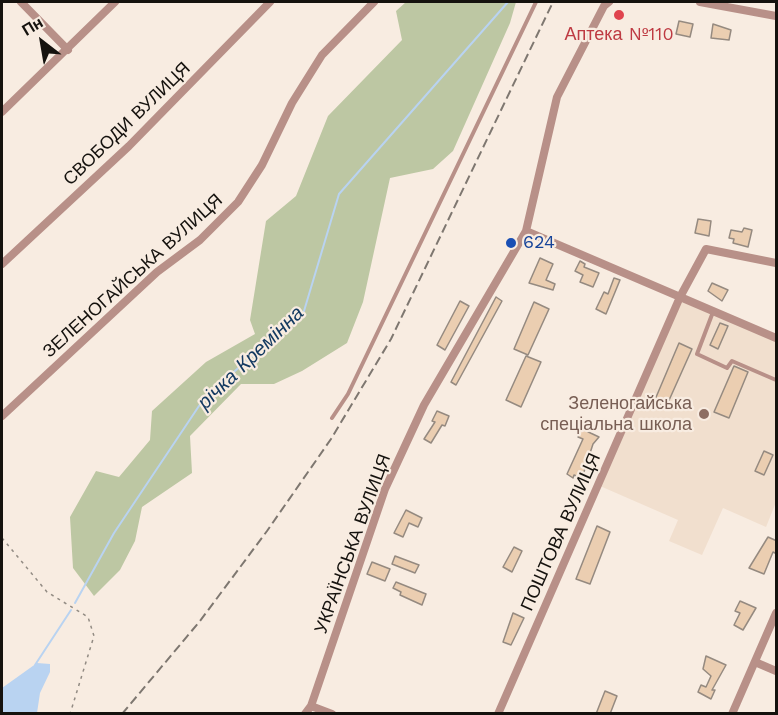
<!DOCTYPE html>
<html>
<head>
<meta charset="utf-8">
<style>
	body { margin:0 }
	#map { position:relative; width:778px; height:715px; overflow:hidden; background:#f8ece1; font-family:"Work Sans",sans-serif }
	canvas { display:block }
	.frame { position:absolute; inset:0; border:3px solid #15120e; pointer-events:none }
	.north { position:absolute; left:12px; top:12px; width:60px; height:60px; -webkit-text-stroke:4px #f8ece1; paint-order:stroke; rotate:329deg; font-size:16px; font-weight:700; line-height:24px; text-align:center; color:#15120e }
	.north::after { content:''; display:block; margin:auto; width:21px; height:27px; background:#15120e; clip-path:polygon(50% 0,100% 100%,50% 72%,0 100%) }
</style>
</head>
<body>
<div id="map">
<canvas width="778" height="715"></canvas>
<div class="frame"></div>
<div class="north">Пн</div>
</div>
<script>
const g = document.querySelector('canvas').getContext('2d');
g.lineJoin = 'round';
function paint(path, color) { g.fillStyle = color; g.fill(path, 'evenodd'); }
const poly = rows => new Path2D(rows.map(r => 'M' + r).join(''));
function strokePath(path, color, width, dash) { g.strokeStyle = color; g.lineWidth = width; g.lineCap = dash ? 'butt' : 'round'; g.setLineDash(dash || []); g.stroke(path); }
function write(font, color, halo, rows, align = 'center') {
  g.font = font + ' "Work Sans",sans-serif'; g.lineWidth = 4.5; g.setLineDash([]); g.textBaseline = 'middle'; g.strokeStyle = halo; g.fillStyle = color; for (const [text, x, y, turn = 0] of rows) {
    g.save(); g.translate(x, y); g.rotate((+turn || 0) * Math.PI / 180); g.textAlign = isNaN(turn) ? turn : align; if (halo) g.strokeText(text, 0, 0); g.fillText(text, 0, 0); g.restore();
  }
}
paint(poly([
	[682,300,776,341,776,502,766,527,723,508,702,555,669,541,678,520,600,486]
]), '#f1dfce');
paint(poly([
	[406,2,516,2,510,23,453,151,433,169,390,178,363,302,347,343,302,371,274,384,241,384,190,436,192,473,142,507,135,541,120,570,94,596,73,568,70,517,96,471,119,477,150,440,152,411,206,362,255,334,250,320,266,221,296,196,328,116,402,40,396,11]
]), '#bdc7a3');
paint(poly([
	[37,663,50,664,50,672,40,693,37,713,2,713,2,688]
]), '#b9d3f1');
strokePath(poly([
	[75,603,114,533,205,397,304,311,339,194,508,2],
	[35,665,71,610]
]), '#b9d3f1', 2);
const building = poly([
	[679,21,693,24,690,37,676,34,679,21],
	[713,24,731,30,729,40,711,38,713,24],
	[698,219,711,221,709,236,695,233,698,219],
	[744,228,752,230,748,247,733,243,734,239,729,238,731,230,742,232,744,228],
	[540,258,553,264,546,280,555,284,553,290,529,283,540,258],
	[580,261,585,264,584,267,599,273,593,287,580,282,583,275,575,271,580,261],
	[614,278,620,280,606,314,596,309,604,292,608,294,614,278],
	[712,283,728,290,722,301,708,291,712,283],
	[496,297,502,301,456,385,451,382,496,297],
	[460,301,469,306,445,350,437,345,460,301],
	[534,302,549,309,528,355,514,349,534,302],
	[720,323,728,326,718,349,710,345,720,323],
	[679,343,692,349,666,407,654,402,679,343],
	[526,356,541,362,521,407,506,400,526,356],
	[734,366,748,372,729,418,714,412,734,366],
	[437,411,449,416,445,426,442,425,431,443,424,439,435,422,432,421,437,411],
	[582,429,599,437,593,444,582,478,574,475,573,478,567,474,583,439,578,437,582,429],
	[764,451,773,455,764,475,755,471,764,451],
	[406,510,422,518,418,527,409,523,403,537,394,533,406,510],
	[597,526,610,532,590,584,576,579,597,526],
	[768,537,777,541,777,554,773,552,764,574,749,568,768,537],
	[514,547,522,551,512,572,503,567,514,547],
	[395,556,419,565,415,573,392,564,395,556],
	[372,562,390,569,385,581,367,574,372,562],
	[396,582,426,594,422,605,400,595,401,592,393,588,396,582],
	[740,601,756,608,743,630,734,625,740,613,735,611,740,601],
	[513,613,524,618,511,645,503,642,513,613],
	[706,656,726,665,712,690,715,690,711,699,698,692,701,685,706,687,711,676,703,669,706,656],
	[605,691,617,696,610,714,596,714,605,691]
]);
paint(building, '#ebceb1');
strokePath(building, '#958a80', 1.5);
strokePath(poly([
	[2,538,47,592,88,617,94,636,70,714]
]), '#928b83', 1.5, [3, 4.5]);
strokePath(poly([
	[713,312,697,354,727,368,732,361,776,380],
	[332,418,348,394,536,2]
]), '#b89088', 4);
strokePath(poly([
	[21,2,68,50],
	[700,2,776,16],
	[2,112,115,2],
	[526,231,776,338],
	[2,264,129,146,270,2],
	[2,416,157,272,200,240,238,202,262,165,292,103,322,55,374,2],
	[755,662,776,671],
	[311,706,332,714],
	[305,714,311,706,385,489,424,405,526,231,557,97,604,6,609,2],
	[498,714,680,297,706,249,776,263],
	[732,714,776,613]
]), '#b89088', 8);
strokePath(poly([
	[122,714,200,621,267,531,331,439,391,339,553,2]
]), '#7e7770', 2, [9, 4.5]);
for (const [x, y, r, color] of [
	[619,15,6,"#e0444e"],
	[511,243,6,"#1a4fb4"],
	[704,414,6,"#8d6e63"]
]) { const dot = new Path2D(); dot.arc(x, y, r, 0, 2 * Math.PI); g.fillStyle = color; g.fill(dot); strokePath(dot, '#f8ece1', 2); }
write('18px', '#be3a42', '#f8ece1', [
	["Аптека №110",619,35]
]);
write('18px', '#15120e', '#f8ece1', [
	["СВОБОДИ ВУЛИЦЯ",127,124,-44],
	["ЗЕЛЕНОГАЙСЬКА ВУЛИЦЯ",133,276,-42],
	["ПОШТОВА ВУЛИЦЯ",561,532,-66],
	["УКРАЇНСЬКА ВУЛИЦЯ",353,544,-70]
]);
write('18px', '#164399', '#f8ece1', [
	["624",523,243]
], 'left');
write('18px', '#785e54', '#f8ece1', [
	["Зеленогайська",692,404],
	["спеціальна школа",692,425]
], 'right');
write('italic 20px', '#143a61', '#f8ece1', [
	["річка Кремінна",251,358,-44]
]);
</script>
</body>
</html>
